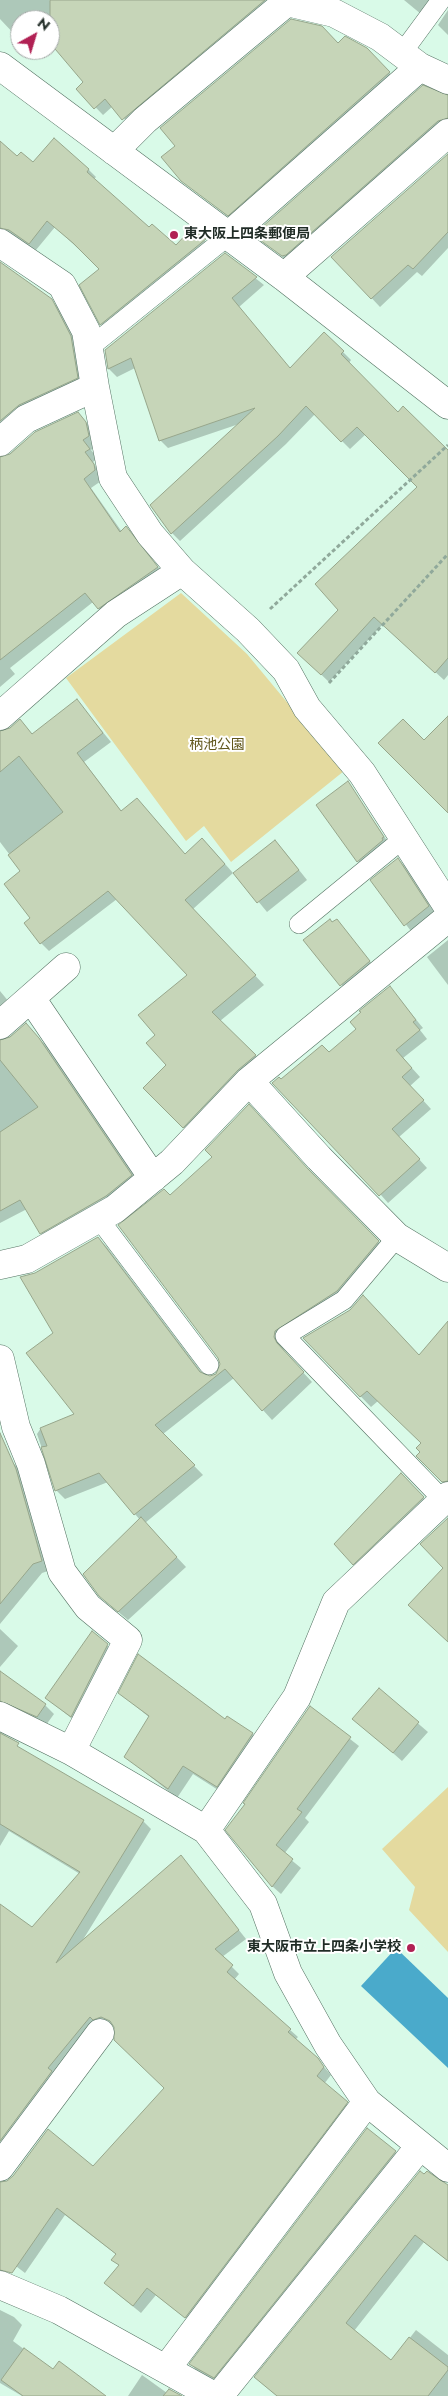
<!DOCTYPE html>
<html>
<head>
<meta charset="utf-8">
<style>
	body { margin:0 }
	#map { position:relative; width:448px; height:2396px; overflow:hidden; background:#d9fae8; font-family:Jost,sans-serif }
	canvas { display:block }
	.north { position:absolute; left:10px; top:10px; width:50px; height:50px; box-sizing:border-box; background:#fff; border:1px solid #a5aaa8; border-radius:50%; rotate:39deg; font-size:14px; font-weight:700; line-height:20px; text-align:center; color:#1f2b25 }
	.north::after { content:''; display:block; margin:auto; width:18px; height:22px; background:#b12154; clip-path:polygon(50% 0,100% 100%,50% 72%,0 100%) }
</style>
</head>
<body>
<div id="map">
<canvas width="448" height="2396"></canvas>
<div class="north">N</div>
</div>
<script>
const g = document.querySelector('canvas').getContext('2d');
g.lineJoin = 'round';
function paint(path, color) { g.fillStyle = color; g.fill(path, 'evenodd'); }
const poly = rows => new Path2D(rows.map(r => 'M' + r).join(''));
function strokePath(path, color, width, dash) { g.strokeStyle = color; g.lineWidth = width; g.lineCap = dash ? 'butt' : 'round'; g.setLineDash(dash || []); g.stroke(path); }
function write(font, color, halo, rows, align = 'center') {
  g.font = font + ' Jost,"Noto Sans JP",sans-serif'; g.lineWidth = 4; g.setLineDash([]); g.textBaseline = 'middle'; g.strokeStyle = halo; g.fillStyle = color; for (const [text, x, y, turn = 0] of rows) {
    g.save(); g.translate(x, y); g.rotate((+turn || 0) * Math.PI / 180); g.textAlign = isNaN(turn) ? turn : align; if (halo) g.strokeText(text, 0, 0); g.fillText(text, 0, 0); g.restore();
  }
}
paint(poly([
	[181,593,247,654,344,771,231,862,204,826,186,841,66,678],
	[448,1787,448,1952,409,1910,415,1887,382,1849]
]), '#e4da9f');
paint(poly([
	[396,1948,448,1998,448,2068,361,1986]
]), '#4aaacb');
paint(poly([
	[0,0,49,0,59,12,73,0,272,0,131,126,113,106,103,115,78,89,85,82,50,41,50,20,20,20,20,33,16,36,0,19],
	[404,0,442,0,427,19],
	[448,10,448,35,438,25],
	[338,45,375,58,397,81,236,223,182,180],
	[448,96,448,128,291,264,255,235],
	[54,140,89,170,96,177,94,179,149,228,176,247,192,230,212,247,108,331,101,324,100,269,55,227,36,250,10,234,3,228,0,194,0,143,17,158,33,164],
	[448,155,448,248,422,276,417,272,380,307,333,257],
	[225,254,264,285,239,307,290,369,325,334,351,360,349,363,398,414,448,452,448,675,444,680,383,624,329,682,307,661,418,487,366,434,350,449,315,414,286,444,180,541,172,533,239,424,168,448,160,440,135,368,117,377,109,369,106,350],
	[0,264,51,300,60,309,79,346,86,387,0,438],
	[78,413,94,432,97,445,91,450,98,458,93,462,104,479,91,488,122,532,126,528,135,537,166,577,107,617,93,602,10,668,15,674,0,687,0,458,4,458,35,433],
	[77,701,111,742,84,762,122,812,137,799,185,855,211,848,233,873,193,909,264,985,220,1021,264,1064,192,1136,145,1088,168,1066,156,1035,189,975,117,899,49,951,41,943,32,918,22,871,0,842,0,732,3,733,20,721,33,735],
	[348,783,388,842,363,866,358,861],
	[284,851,307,880,267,912,235,873],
	[398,859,407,868,440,921,417,939,372,880],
	[336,920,378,971,350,995,305,940],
	[448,940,448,985,427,957],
	[390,988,423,1028,420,1030,427,1039,403,1058,420,1077,410,1086,431,1109,399,1137,427,1168,388,1203,281,1080,329,1054,357,1029],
	[0,991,14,1008,0,1022],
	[26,1024,48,1048,140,1184,50,1242,41,1233,27,1209,0,1223,0,1041,4,1041],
	[317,1180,387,1251,284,1340,283,1348,286,1354,312,1382,272,1420,234,1378,163,1434,203,1475,145,1523,186,1567,128,1620,110,1605,140,1520,108,1482,65,1499,56,1490,37,1434,41,1428,76,1415,54,1333,35,1274,98,1238,107,1247,203,1374,210,1378,217,1375,222,1364,170,1196],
	[448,1323,448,1487,418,1456,422,1452,423,1443,378,1401,371,1407,305,1339,419,1357],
	[13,1463,22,1471,51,1570,42,1573,0,1624,0,1478],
	[401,1474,432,1507,363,1573,354,1564],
	[0,1629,18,1646,0,1667],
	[93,1633,117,1654,80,1725,46,1698],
	[0,1673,45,1705,54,1714,46,1725,0,1712],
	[379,1690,428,1732,402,1761,354,1719],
	[120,1693,226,1721,228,1718,253,1734,262,1743,226,1795,193,1774,177,1798,126,1757,150,1718],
	[310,1708,359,1746,305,1818,309,1822,284,1854,301,1868,281,1894,272,1886,247,1805],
	[143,1821,151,1829,81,1943,181,1857,246,1939,222,1957,239,1974,234,1980,298,2037,295,2040,317,2059,331,2075,324,2084,354,2110,193,2324,156,2295,141,2313,114,2291,106,2283,120,2266,113,2260,117,2255,65,2215,25,2273,0,2254,0,2183,94,2168,166,2088,116,2027,110,2025,0,2159,0,1906,32,1929,80,1874,9,1831,0,1846,0,1823],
	[395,2152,401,2157,220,2383,196,2370,191,2364],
	[448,2187,448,2261,424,2242,354,2331,391,2362,416,2330,448,2355,448,2396,277,2396,264,2385,256,2377],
	[0,2310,14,2317,22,2325,13,2341,53,2371,104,2396,22,2396,0,2383],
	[142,2375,167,2393,179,2396,128,2396]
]), '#0003');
const building = poly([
	[50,0,265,0,122,120,105,99,94,109,76,89,83,82,50,43,50,0],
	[291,19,322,26,338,43,345,36,367,48,390,72,228,216,181,181,161,157,175,146,160,128,291,19],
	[423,85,448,95,448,118,438,121,286,255,282,256,253,235,423,85],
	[54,138,89,169,87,172,149,227,152,224,176,245,192,228,206,239,100,325,79,285,99,269,73,243,47,221,29,244,9,230,0,228,0,141,17,156,21,152,33,162,54,138],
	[448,154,448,232,413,269,408,265,371,299,331,257,448,154],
	[225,253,257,277,232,298,290,368,324,332,344,351,341,354,398,412,403,406,448,450,448,658,435,673,374,617,321,675,297,653,338,610,315,584,417,487,357,427,341,442,306,406,278,436,171,534,150,505,255,408,159,441,131,358,108,369,105,350,225,253],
	[0,262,52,299,71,336,78,378,19,405,0,421,0,262],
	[78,412,86,422,89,436,83,440,90,449,85,452,94,464,95,470,84,479,120,532,126,526,158,567,98,609,85,593,0,660,0,457,10,454,35,432,78,412],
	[77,699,103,733,77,753,121,811,137,798,185,854,202,838,225,864,185,900,256,975,212,1012,256,1055,238,1070,183,1128,143,1088,166,1065,146,1043,155,1035,138,1015,187,975,108,891,40,944,24,923,30,918,4,884,20,871,8,855,63,812,19,756,0,772,0,731,10,728,20,719,32,734,77,699],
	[448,716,448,813,378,743,403,719,424,740,448,716],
	[348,781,384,837,382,838,383,840,357,862,316,805,348,781],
	[275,840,299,870,257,903,233,873,275,840],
	[398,858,429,906,404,926,370,880,398,858],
	[330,919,332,922,337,919,370,961,340,986,303,940,330,919],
	[390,986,416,1020,413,1022,420,1030,396,1050,412,1068,402,1077,424,1100,392,1129,420,1159,379,1196,272,1083,279,1077,281,1079,322,1045,329,1052,356,1029,350,1022,361,1012,359,1011,390,986],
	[26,1023,39,1038,132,1175,106,1196,40,1234,20,1200,0,1211,0,1132,38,1107,0,1060,0,1040,10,1037,26,1023],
	[249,1104,308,1169,379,1241,337,1291,275,1331,274,1337,277,1343,304,1372,262,1411,225,1369,155,1425,195,1465,134,1515,99,1473,55,1491,41,1447,47,1446,40,1428,74,1414,26,1353,53,1333,20,1277,35,1273,98,1237,200,1372,210,1376,216,1374,220,1364,218,1358,118,1225,164,1189,170,1195,212,1157,205,1150,249,1104],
	[363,1295,419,1355,448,1321,448,1481,442,1482,416,1456,420,1452,416,1448,421,1443,367,1391,360,1397,303,1338,350,1310,363,1295],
	[0,1433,16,1469,42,1561,33,1564,0,1604,0,1433],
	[401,1473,424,1497,353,1565,334,1544,401,1473],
	[141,1517,177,1557,118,1612,99,1596,83,1574,141,1517],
	[448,1518,448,1642,408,1605,443,1568,420,1544,448,1518],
	[92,1631,108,1644,71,1717,45,1698,92,1631],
	[138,1654,225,1719,227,1716,253,1733,217,1787,183,1766,168,1789,124,1757,149,1716,118,1693,138,1654],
	[0,1671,46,1704,37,1717,0,1701,0,1671],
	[379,1688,419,1722,393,1753,352,1719,379,1688],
	[310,1706,351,1737,297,1809,302,1812,276,1845,293,1859,272,1887,225,1830,245,1804,243,1803,310,1706],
	[0,1733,19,1743,17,1746,144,1820,56,1963,181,1855,239,1930,215,1949,233,1965,227,1972,291,2029,288,2032,318,2058,324,2067,317,2076,348,2102,185,2318,147,2288,133,2306,104,2283,119,2265,111,2260,116,2254,57,2208,12,2273,0,2270,0,2182,7,2181,13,2176,48,2129,93,2166,164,2088,114,2040,114,2027,110,2021,101,2017,93,2020,90,2017,48,2068,52,2071,0,2141,0,1904,32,1927,80,1872,0,1824,0,1733],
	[367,2128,396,2151,214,2378,189,2364,367,2128],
	[420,2171,424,2174,427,2171,448,2185,448,2261,415,2235,346,2323,391,2360,409,2337,448,2367,448,2370,428,2396,277,2396,254,2377,420,2171],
	[24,2348,53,2369,59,2361,106,2396,23,2396,1,2380,24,2348],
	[169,2389,182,2396,163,2396,169,2389]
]);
paint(building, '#c6d5b8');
strokePath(building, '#97a68b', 1);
const lane = poly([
	[402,53,441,0],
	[89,348,228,236],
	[299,924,404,838],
	[99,1219,209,1365],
	[397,1237,344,1300,285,1336,443,1500]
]);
const street = poly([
	[0,66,284,277,448,405],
	[114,151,145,120,287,2,334,13,380,37,420,67,448,80],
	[228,236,420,67],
	[0,243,62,285,86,331,95,387,113,478,150,534,182,571,248,630,286,670,307,708,362,773,448,907],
	[284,277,448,133],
	[0,442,26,419,95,387],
	[0,716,116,614,182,571],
	[31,998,153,1178],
	[0,1025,66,967],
	[249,1081,319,1158,397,1237,448,1268],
	[0,1265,27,1259,115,1209,172,1162,249,1081,448,918],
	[0,1359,16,1427,31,1464,62,1572,88,1607,128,1640,71,1751],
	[0,1716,71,1751,206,1830,263,1904,288,1973,328,2045,367,2102,448,2168],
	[206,1830,297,1697,336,1602,448,1496],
	[0,2167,100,2033],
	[0,2285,59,2310,214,2396],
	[166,2369,367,2102],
	[219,2396,420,2146]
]);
strokePath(lane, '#547262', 20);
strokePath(street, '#547262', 29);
strokePath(poly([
	[270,609,448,445],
	[329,683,448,554]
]), '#90a99b', 3, [4, 2.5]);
strokePath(lane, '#fff', 19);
strokePath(street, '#fff', 28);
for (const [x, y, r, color] of [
	[174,235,5,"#b12154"],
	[411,1948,5,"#b12154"]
]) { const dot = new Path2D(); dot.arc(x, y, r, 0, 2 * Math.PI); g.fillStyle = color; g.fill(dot); strokePath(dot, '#fff', 2); }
write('bold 14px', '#1f2b25', '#fff', [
	["東大阪上四条郵便局",184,235],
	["東大阪市立上四条小学校",401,1948,"right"]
], 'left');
write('14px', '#61571c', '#fff', [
	["柄池公園",217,746]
]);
</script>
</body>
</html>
